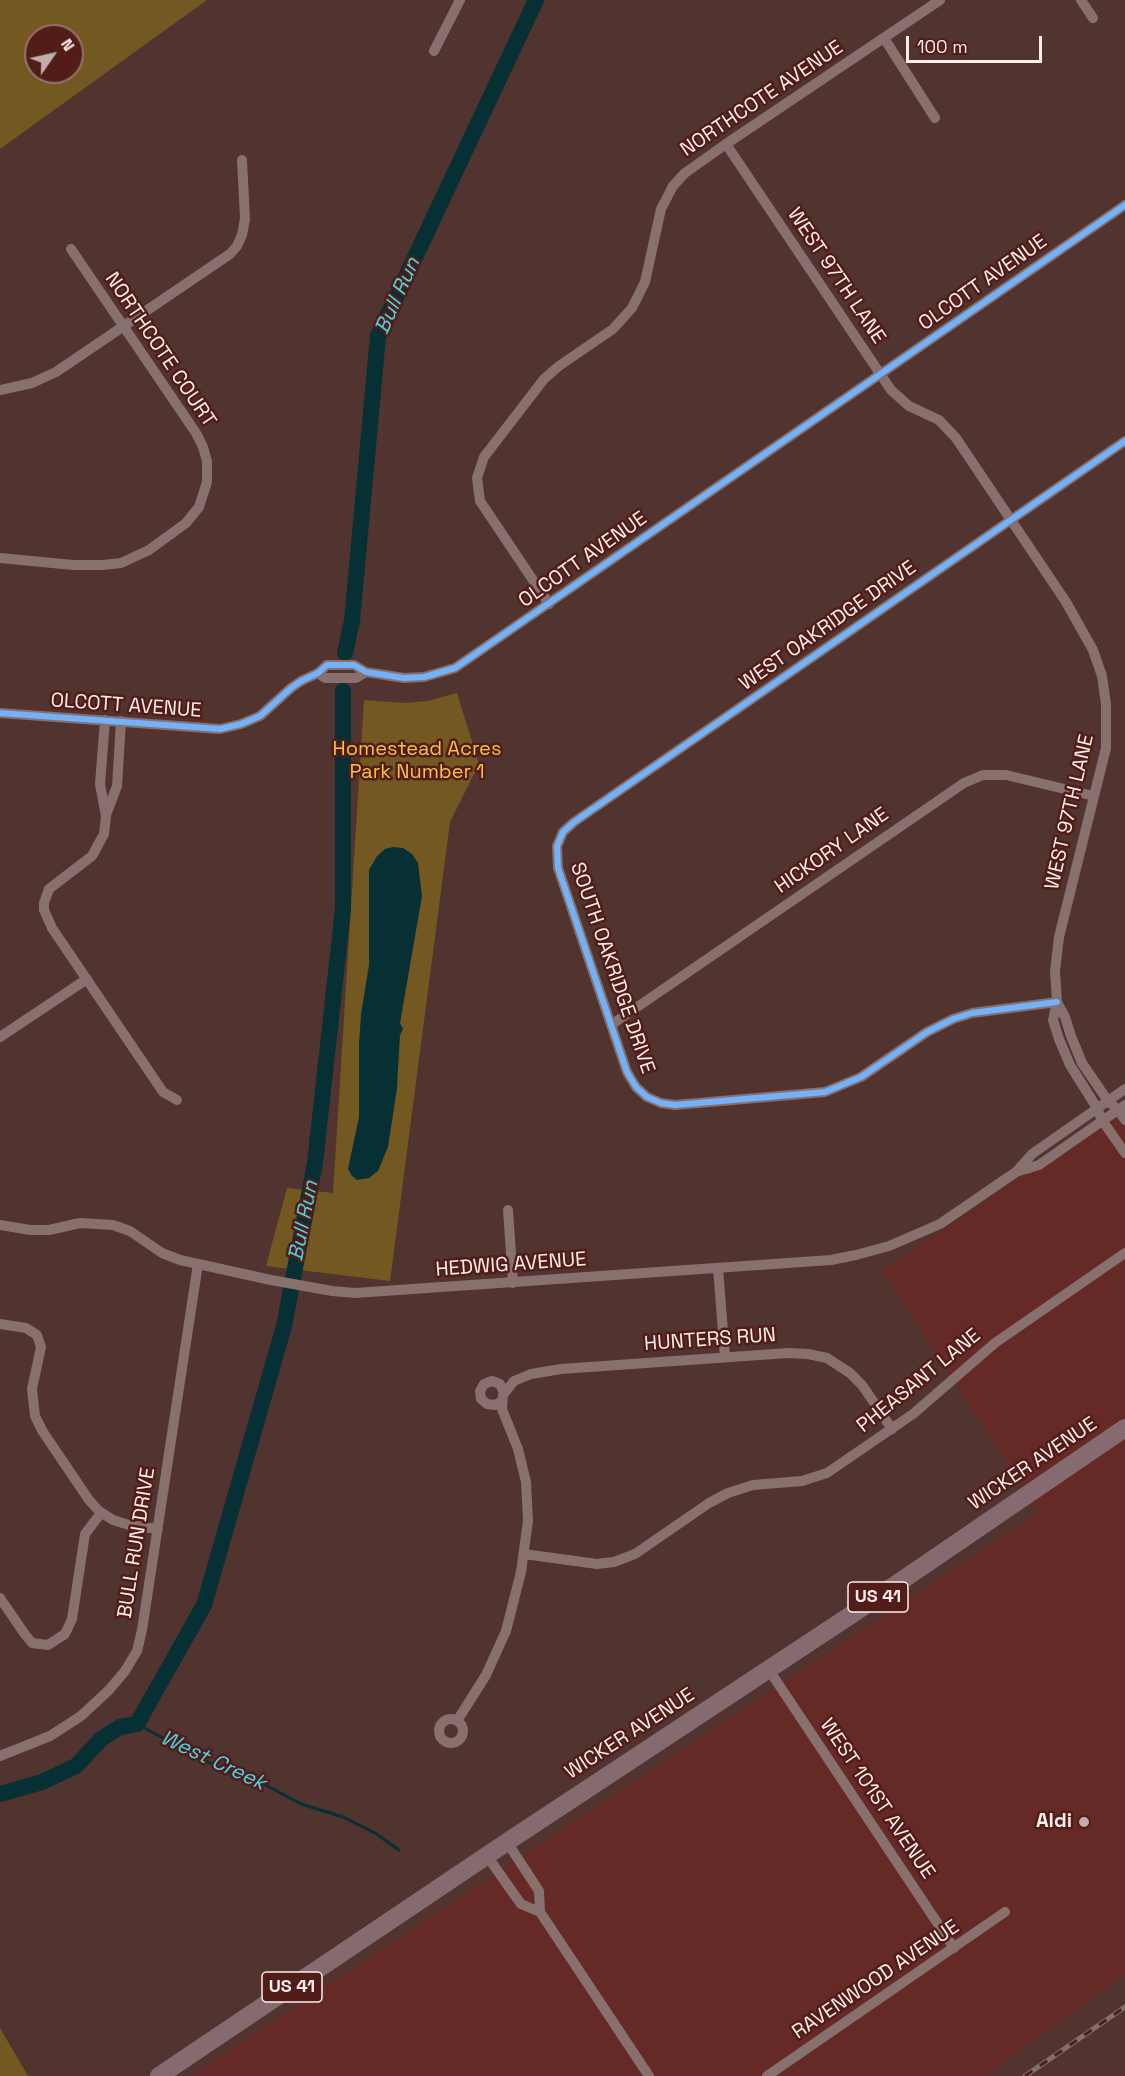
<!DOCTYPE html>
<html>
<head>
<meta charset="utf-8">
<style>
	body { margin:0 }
	#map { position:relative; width:1125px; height:2076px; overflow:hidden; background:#513330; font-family:"Space Grotesk",sans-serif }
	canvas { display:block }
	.north { position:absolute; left:24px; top:24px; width:60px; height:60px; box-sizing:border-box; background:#521c19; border:2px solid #97706e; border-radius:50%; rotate:56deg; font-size:16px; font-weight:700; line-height:24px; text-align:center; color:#feefed }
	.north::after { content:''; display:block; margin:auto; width:21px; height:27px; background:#c1adab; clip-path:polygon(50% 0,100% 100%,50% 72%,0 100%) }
	.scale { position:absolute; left:906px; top:36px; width:136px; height:27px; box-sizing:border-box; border:3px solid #feefed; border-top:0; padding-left:8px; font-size:18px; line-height:21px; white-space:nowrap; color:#feefed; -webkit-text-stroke:4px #521c19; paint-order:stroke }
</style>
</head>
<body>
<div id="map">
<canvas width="1125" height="2076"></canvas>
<div class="north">N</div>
<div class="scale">100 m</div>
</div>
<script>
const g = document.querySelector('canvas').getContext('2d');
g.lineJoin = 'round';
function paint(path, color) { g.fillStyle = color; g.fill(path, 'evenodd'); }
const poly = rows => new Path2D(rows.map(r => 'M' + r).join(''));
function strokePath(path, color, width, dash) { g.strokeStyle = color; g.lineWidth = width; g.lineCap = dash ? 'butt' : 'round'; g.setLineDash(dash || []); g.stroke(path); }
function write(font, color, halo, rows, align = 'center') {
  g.font = font + ' "Space Grotesk",sans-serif'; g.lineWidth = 5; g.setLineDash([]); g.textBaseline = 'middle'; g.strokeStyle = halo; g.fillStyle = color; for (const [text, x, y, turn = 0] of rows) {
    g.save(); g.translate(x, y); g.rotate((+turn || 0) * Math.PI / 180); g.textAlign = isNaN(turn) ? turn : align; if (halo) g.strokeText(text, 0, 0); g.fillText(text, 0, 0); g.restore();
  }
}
paint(poly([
	[1125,1105,1125,1974,985,2076,191,2076,1039,1512,882,1271]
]), '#662a26');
paint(poly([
	[0,0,207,0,0,149],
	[36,36,72,36,72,72,36,72],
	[457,693,479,764,450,822,390,1281,266,1266,287,1188,333,1193,364,700,404,703,427,701],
	[0,2028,28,2076,0,2076]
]), '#735921');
paint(poly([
	[393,847,403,848,412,854,418,863,422,896,400,1023,403,1029,400,1035,397,1088,388,1147,378,1171,369,1178,357,1180,352,1176,348,1169,359,1117,359,1044,361,1014,369,965,369,870,377,856,385,849]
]), '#073035');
strokePath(poly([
	[137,1724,219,1768,262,1783,301,1804,343,1817,375,1833,399,1850]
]), '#073035', 3);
strokePath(poly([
	[345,653,352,621,378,336,536,0],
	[0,1794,42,1782,76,1766,101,1739,120,1727,137,1724,204,1605,284,1326,315,1163,343,909,343,691]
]), '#073035', 16);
strokePath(poly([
	[1081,0,1093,18],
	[884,38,935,118],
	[434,51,460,0],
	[726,144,891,390,909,406,939,420,956,438,1066,602,1093,650,1102,676,1106,704,1106,748,1059,937,1055,971,1057,1002,1053,1020,1059,1039,1070,1065,1097,1108,1102,1120,1125,1153],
	[0,390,32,383,56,372,230,254,237,246,242,235,245,219,242,160],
	[0,558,73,565,103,565,121,563,149,550,186,523,199,507,207,482,207,461,203,447,196,433,71,249],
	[549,604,480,501,477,478,484,457,544,379,559,366,613,329,632,308,645,282,661,209,673,186,685,173,726,144,940,0],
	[318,673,325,678,356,678,366,672],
	[0,713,220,729,241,724,260,716,291,688,301,681,318,673,327,665,354,665,366,672,404,678,424,677,455,668,1125,205],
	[105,720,100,784,106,816,104,834,92,856,49,889,44,903,44,910,52,928,163,1092,177,1100],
	[106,815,117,786,121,721],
	[1057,1002,972,1013,953,1019,927,1032,861,1077,825,1092,675,1105,661,1103,647,1097,636,1087,627,1072,558,868,557,846,563,832,574,822,1125,441],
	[1057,1002,1065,1017,1071,1036,1082,1063,1108,1101,1118,1110,1125,1120],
	[611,1025,964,783,983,775,1006,775,1094,796],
	[0,1037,87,979],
	[1019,1171,1039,1165,1125,1105],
	[508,1210,513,1283],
	[0,1225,30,1230,49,1230,80,1223,113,1225,130,1231,162,1253,180,1260,271,1280,332,1291,355,1293,831,1260,856,1255,889,1246,940,1224,1016,1172,1032,1154,1125,1089],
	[718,1268,725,1357],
	[0,1324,26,1328,37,1335,41,1347,32,1389,35,1416,43,1432,89,1500,99,1511,113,1520,129,1525,158,1529],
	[502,1401,495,1405,487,1404,481,1399,480,1391,484,1384,492,1381,500,1384,504,1393],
	[524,1554,597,1564,614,1562,635,1554,709,1503,728,1493,753,1485,802,1481,827,1473,913,1414,995,1343,1125,1253],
	[0,1598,24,1633,32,1643,48,1645,65,1634,72,1619,85,1534,101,1513],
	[769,1670,954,1948],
	'439 1731a12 12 0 1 1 24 0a12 12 0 1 1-24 0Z',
	[457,1721,486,1675,506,1631,521,1572,528,1521,526,1482,518,1449,502,1409,503,1395,514,1381,531,1374,561,1369,788,1353,808,1354,827,1358,850,1373,862,1385,892,1429],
	[0,1756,50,1736,81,1716,109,1690,125,1671,137,1651,142,1630,198,1264],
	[507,1842,539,1891,540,1912,649,2076],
	[487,1856,521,1904,540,1912],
	[767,2076,1005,1912]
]), '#87706e', 10);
strokePath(poly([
	[159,2076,507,1842,857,1611,1125,1428]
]), '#856a70', 18);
const rail = poly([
	[1025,2076,1125,2007]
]);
strokePath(rail, '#846f6c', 5);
strokePath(rail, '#521c19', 3, [9]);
strokePath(poly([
	[0,713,220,729,241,724,260,716,291,688,301,681,318,673,327,665,354,665,366,672,404,678,424,677,455,668,1125,205],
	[1057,1002,972,1013,953,1019,927,1032,861,1077,825,1092,675,1105,661,1103,647,1097,636,1087,627,1072,558,868,557,846,563,832,574,822,1125,441]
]), '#73b2f8', 6);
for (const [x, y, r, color] of [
	[1084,1822,6,"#c1adab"]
]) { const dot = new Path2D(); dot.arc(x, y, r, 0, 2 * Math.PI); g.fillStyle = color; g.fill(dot); strokePath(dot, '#521c19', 2); }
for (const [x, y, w] of [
	[878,1597,60],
	[292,1987,60]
]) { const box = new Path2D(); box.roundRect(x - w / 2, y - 15, w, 30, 4.5); g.fillStyle = '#521c19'; g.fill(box); strokePath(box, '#feefed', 1.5); }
write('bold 18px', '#feefed', null, [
	["US 41",878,1597],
	["US 41",292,1987]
]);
write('20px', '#feefed', '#521c19', [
	["NORTHCOTE AVENUE",762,99,-34],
	["WEST 97TH LANE",836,276,56],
	["OLCOTT AVENUE",983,283,-35],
	["NORTHCOTE COURT",160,350,56],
	["OLCOTT AVENUE",583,560,-35],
	["WEST OAKRIDGE DRIVE",828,626,-35],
	["OLCOTT AVENUE",126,706,4],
	["WEST 97TH LANE",1070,812,-77],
	["HICKORY LANE",832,851,-35],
	["SOUTH OAKRIDGE DRIVE",612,968,71],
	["HEDWIG AVENUE",511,1265,-4],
	["HUNTERS RUN",710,1340,-4],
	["PHEASANT LANE",919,1381,-39],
	["WICKER AVENUE",1033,1464,-34],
	["BULL RUN DRIVE",137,1543,-81],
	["WICKER AVENUE",630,1734,-33],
	["WEST 101ST AVENUE",877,1799,56],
	["RAVENWOOD AVENUE",876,1980,-34]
]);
write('20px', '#f5c343', '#521c19', [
	["Homestead Acres",417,750],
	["Park Number 1",417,773]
]);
write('bold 20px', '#feefed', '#521c19', [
	["Aldi",1072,1822]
], 'right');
write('italic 21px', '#47d5e5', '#521c19', [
	["Bull Run",398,296,-66],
	["Bull Run",304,1221,-79],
	["West Creek",213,1761,25]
]);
</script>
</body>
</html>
